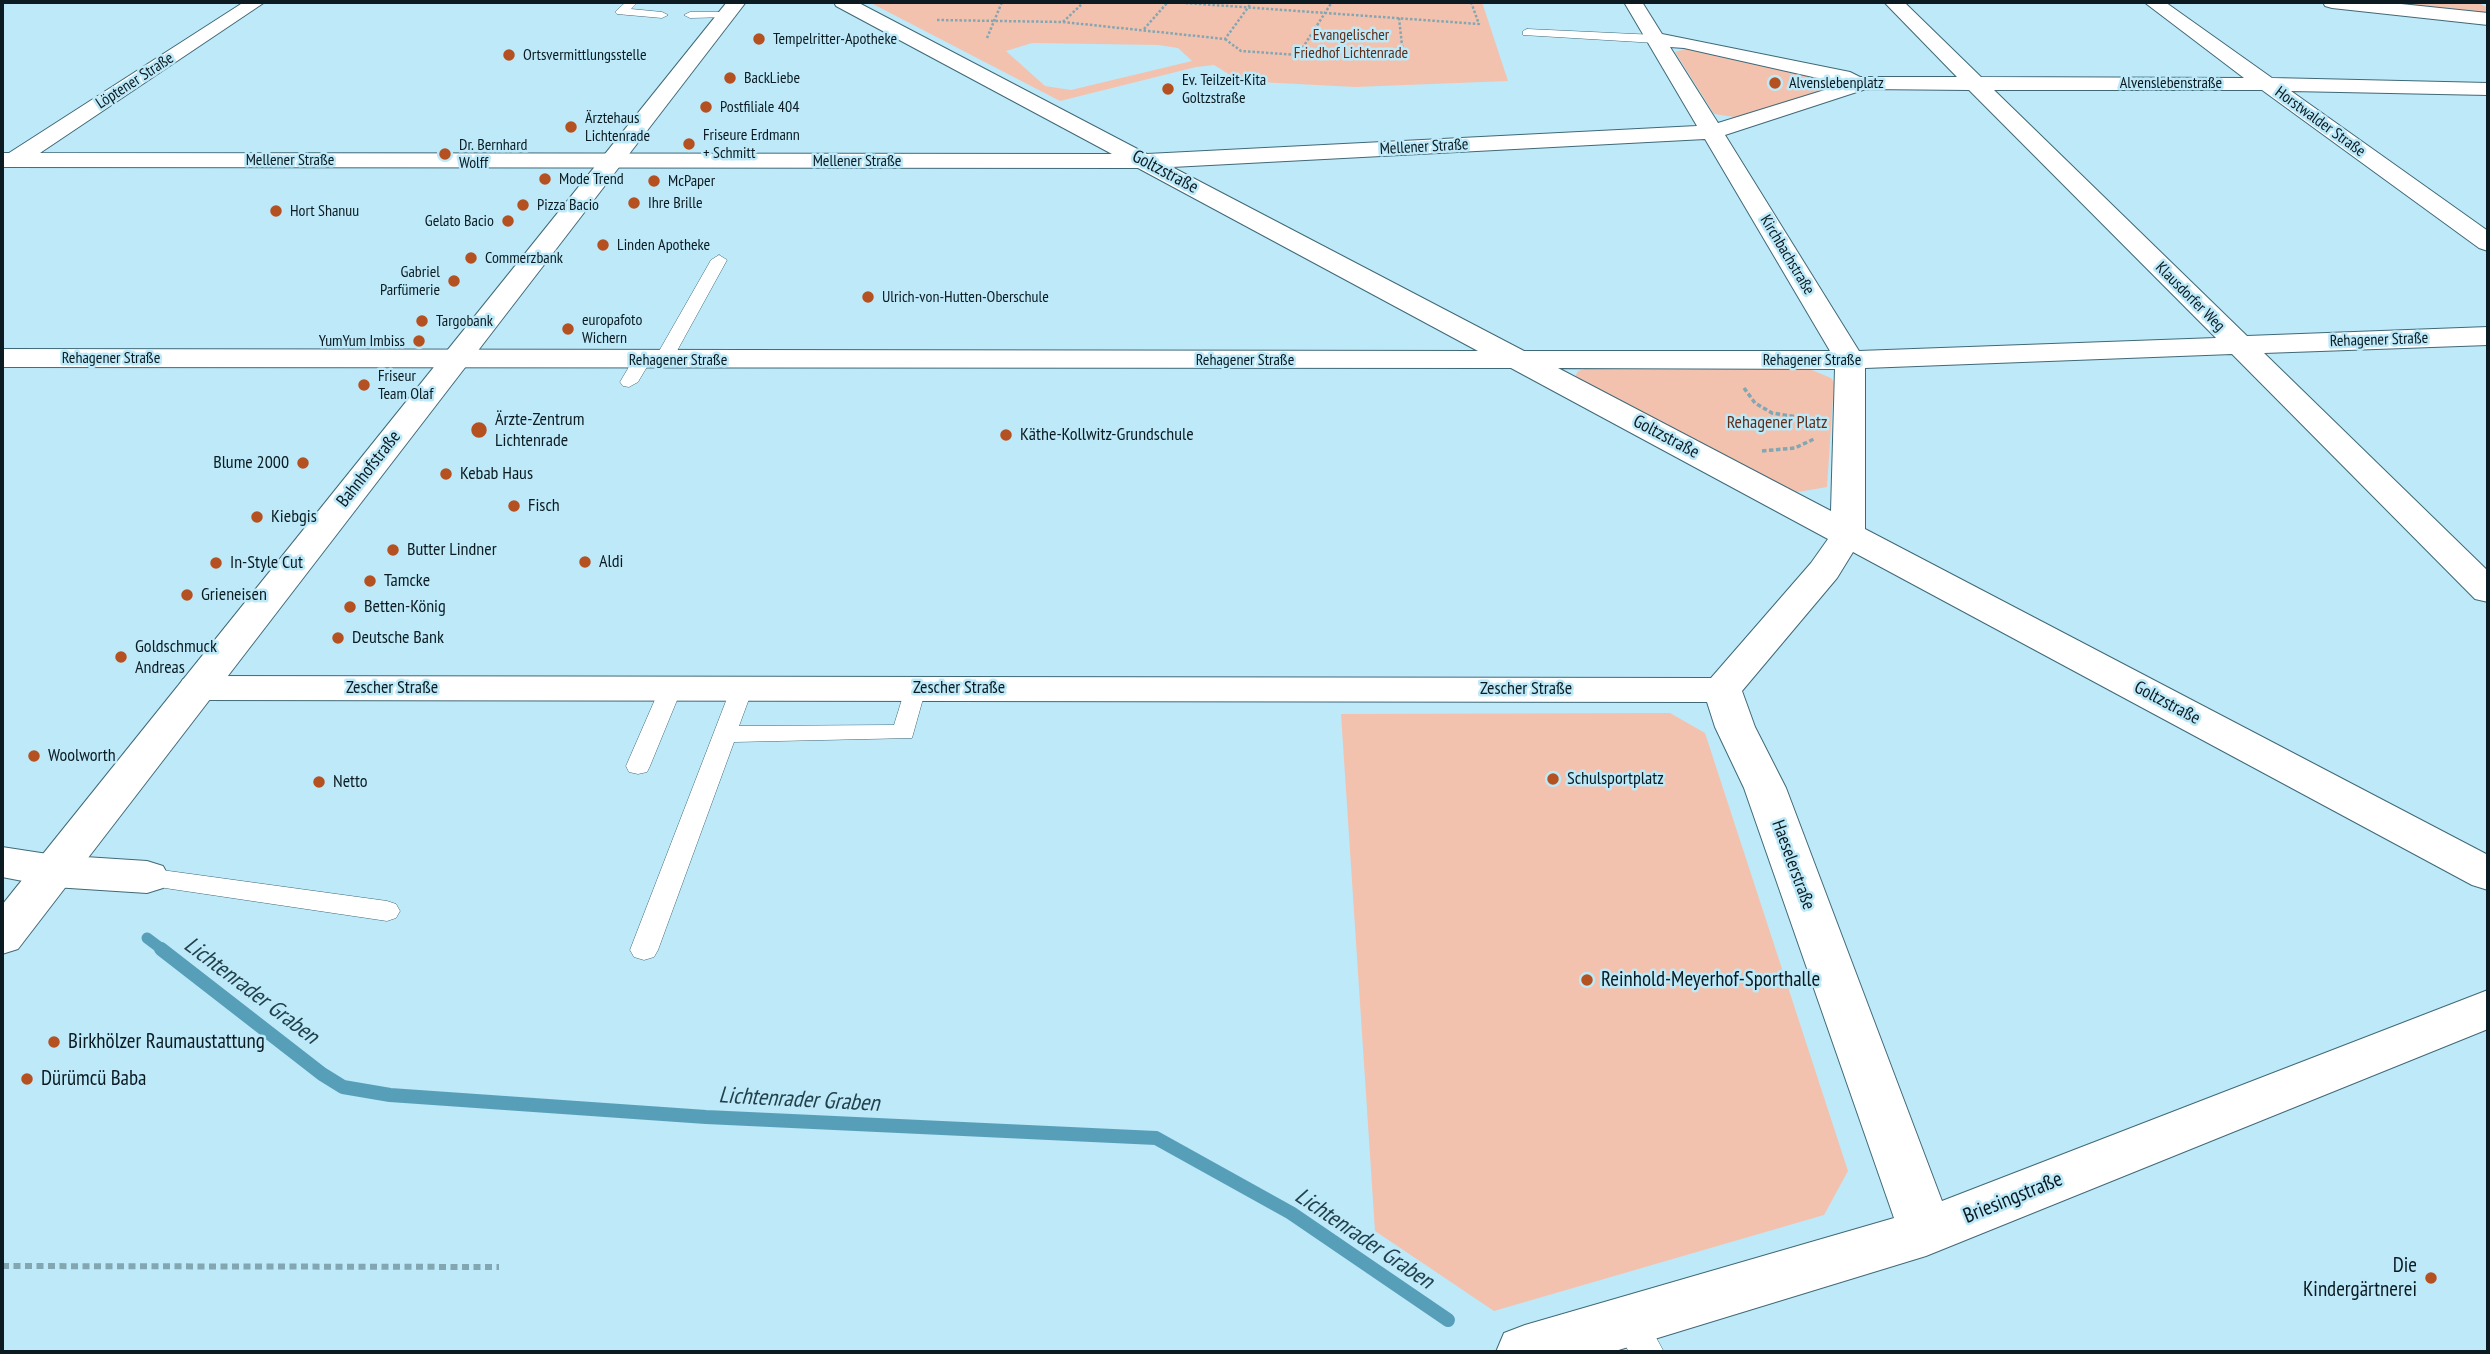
<!DOCTYPE html>
<html>
<head>
<meta charset="utf-8">
<style>
	body { margin:0 }
	#map { position:relative; width:2490px; height:1354px; overflow:hidden; background:#bde9f9; font-family:"PT Sans Narrow",sans-serif }
	canvas { display:block }
	.frame { position:absolute; inset:0; border:4px solid #0b1b21; pointer-events:none }
</style>
</head>
<body>
<div id="map">
<canvas width="2490" height="1354"></canvas>
<div class="frame"></div>
</div>
<script>
const g = document.querySelector('canvas').getContext('2d');
g.lineJoin = 'round';
function paint(path, color) { g.fillStyle = color; g.fill(path, 'evenodd'); }
const poly = rows => new Path2D(rows.map(r => 'M' + r).join(''));
function strokePath(path, color, width, dash) { g.strokeStyle = color; g.lineWidth = width; g.lineCap = dash ? 'butt' : 'round'; g.setLineDash(dash || []); g.stroke(path); }
function write(font, color, halo, rows, align = 'center') {
  g.font = font + ' "PT Sans Narrow",sans-serif'; g.lineWidth = 5; g.setLineDash([]); g.textBaseline = 'middle'; g.strokeStyle = halo; g.fillStyle = color; for (const [text, x, y, turn = 0] of rows) {
    g.save(); g.translate(x, y); g.rotate((+turn || 0) * Math.PI / 180); g.textAlign = isNaN(turn) ? turn : align; if (halo) g.strokeText(text, 0, 0); g.fillText(text, 0, 0); g.restore();
  }
}
paint(poly([
	[869,2,1482,2,1508,81,1355,87,1240,81,1214,65,1196,67,1060,101],
	[1032,43,1158,45,1178,48,1192,61,1071,90,1045,86,1006,51],
	[2360,2,2477,2,2488,8,2488,13],
	[1689,48,1834,79,1840,86,1741,118,1714,114,1675,52],
	[1807,368,1831,378,1834,382,1827,487,1798,492,1793,491,1575,377,1578,371,1585,369],
	[1670,713,1705,733,1848,1171,1824,1215,1494,1311,1375,1231,1341,714]
]), '#f3c2ae');
strokePath(poly([
	[147,938,163,950]
]), '#579fb8', 11);
strokePath(poly([
	[161,949,322,1074,343,1087,390,1095,706,1117,1156,1138,1291,1213,1448,1320]
]), '#579fb8', 14);
const lane = poly([
	[626,2,638,2,631,9,662,12,668,15,662,18,617,14,615,12,626,2],
	[726,12,730,13,730,17,690,18,684,15,690,12,726,12],
	[1527,29,1656,35,1662,39,1656,43,1523,35,1523,31,1527,29],
	[719,255,727,260,672,360,663,365,657,364,654,360,711,260,719,255],
	[642,355,651,360,638,382,629,387,623,386,620,382,633,360,642,355],
	[671,681,679,683,682,688,650,766,647,772,638,774,629,772,626,766,660,688,663,683,671,681],
	[742,681,750,683,753,688,739,726,894,725,907,683,915,681,923,683,926,688,912,738,734,742,658,950,654,957,644,960,634,957,630,950,731,688,734,683,742,681],
	[147,868,387,901,396,904,400,911,396,918,387,921,138,884,134,877,138,870,147,868],
	[1629,1306,1641,1310,1664,1352,1629,1352,1612,1321,1617,1310,1629,1306]
]);
const street = poly([
	[244,2,265,2,40,153,1112,154,836,6,834,2,857,2,1147,154,1697,126,1624,2,1642,2,1662,34,1850,72,1860,77,1957,77,1884,2,1904,2,1981,77,2244,78,2144,2,2165,2,2272,78,2488,83,2488,95,2291,91,2488,231,2488,251,2479,248,2262,90,1994,90,2247,336,2488,327,2488,345,2264,353,2488,571,2488,602,2475,599,2232,354,1865,368,1865,529,2488,855,2488,890,2472,885,1853,552,1837,578,1742,691,1755,727,1786,788,1942,1201,2488,990,2488,1029,1926,1256,1612,1352,1496,1352,1504,1333,1525,1325,1894,1218,1744,788,1715,727,1707,702,197,700,183,697,178,688,183,679,197,676,1711,678,1811,563,1828,539,1511,368,2,367,2,349,1478,351,1138,168,2,167,2,153,9,153,244,2],
	[1670,47,1684,48,1844,84,1718,123,1670,47],
	[1866,89,1969,90,2216,338,1859,351,1725,135,1866,89],
	[1705,139,1830,351,1524,351,1172,167,1705,139],
	[1558,368,1835,369,1831,511,1558,368],
	[2323,2,2382,2,2488,13,2488,25,2332,8,2325,6,2323,2],
	[2,847,54,855,147,861,163,866,169,877,163,888,147,893,54,887,2,877,2,847]
]);
const secondary = poly([
	[727,2,746,2,18,949,2,954,2,905,727,2]
]);
strokePath(lane, '#406977', 1);
strokePath(street, '#406977', 2);
strokePath(secondary, '#406977', 2);
strokePath(poly([
	[1172,2,1479,24,1471,2],
	[1399,18,1403,54],
	[937,20,1063,22,1225,39,1252,2],
	[1063,22,1084,2],
	[1144,29,1168,2],
	[987,38,1002,2],
	[1225,39,1241,51,1298,55,1332,2]
]), '#83a6b3', 2.5, [2.5, 2]);
strokePath(poly([
	[1744,388,1755,403,1772,413,1815,420],
	[1762,451,1795,448,1814,439]
]), '#83a6b3', 3.5, [4.5, 2.5]);
strokePath(poly([
	[2,1266,499,1267]
]), '#83a6b3', 6, [7, 4.5]);
paint(lane, '#fff');
paint(street, '#fff');
paint(secondary, '#fff');
for (const [x, y, r, color] of [
	[759,39,7,"#b55120"],
	[509,55,7,"#b55120"],
	[730,78,7,"#b55120"],
	[1775,83,7,"#b55120"],
	[1168,89,7,"#b55120"],
	[706,107,7,"#b55120"],
	[571,127,7,"#b55120"],
	[689,144,7,"#b55120"],
	[445,154,7,"#b55120"],
	[545,179,7,"#b55120"],
	[654,181,7,"#b55120"],
	[634,203,7,"#b55120"],
	[523,205,7,"#b55120"],
	[276,211,7,"#b55120"],
	[508,221,7,"#b55120"],
	[603,245,7,"#b55120"],
	[471,258,7,"#b55120"],
	[454,281,7,"#b55120"],
	[868,297,7,"#b55120"],
	[422,321,7,"#b55120"],
	[568,329,7,"#b55120"],
	[419,341,7,"#b55120"],
	[364,385,7,"#b55120"],
	[479,430,9,"#b55120"],
	[1006,435,7,"#b55120"],
	[303,463,7,"#b55120"],
	[446,474,7,"#b55120"],
	[514,506,7,"#b55120"],
	[257,517,7,"#b55120"],
	[393,550,7,"#b55120"],
	[585,562,7,"#b55120"],
	[216,563,7,"#b55120"],
	[370,581,7,"#b55120"],
	[187,595,7,"#b55120"],
	[350,607,7,"#b55120"],
	[338,638,7,"#b55120"],
	[121,657,7,"#b55120"],
	[34,756,7,"#b55120"],
	[1553,779,7,"#b55120"],
	[319,782,7,"#b55120"],
	[1587,980,7,"#b55120"],
	[54,1042,7,"#b55120"],
	[27,1079,7,"#b55120"],
	[2431,1278,7,"#b55120"]
]) { const dot = new Path2D(); dot.arc(x, y, r, 0, 2 * Math.PI); g.fillStyle = color; g.fill(dot); strokePath(dot, '#bde9f9', 2.5); }
write('16px', '#612f19', '#bde9f9', [
	["Evangelischer",1351,35],
	["Friedhof Lichtenrade",1351,53]
]);
write('16px', '#0b1b21', '#bde9f9', [
	["Tempelritter-Apotheke",773,39],
	["Ortsvermittlungsstelle",523,55],
	["BackLiebe",744,78],
	["Ev. Teilzeit-Kita",1182,80],
	["Goltzstraße",1182,98],
	["Alvenslebenplatz",1789,83],
	["Postfiliale 404",720,107],
	["Ärztehaus",585,118],
	["Lichtenrade",585,136],
	["Friseure Erdmann",703,135],
	["+ Schmitt",703,153],
	["Dr. Bernhard",459,145],
	["Wolff",459,163],
	["Mode Trend",559,179],
	["McPaper",668,181],
	["Ihre Brille",648,203],
	["Pizza Bacio",537,205],
	["Hort Shanuu",290,211],
	["Gelato Bacio",494,221,"right"],
	["Linden Apotheke",617,245],
	["Commerzbank",485,258],
	["Gabriel",440,272,"right"],
	["Parfümerie",440,290,"right"],
	["Ulrich-von-Hutten-Oberschule",882,297],
	["europafoto",582,320],
	["Wichern",582,338],
	["Targobank",436,321],
	["YumYum Imbiss",405,341,"right"],
	["Friseur",378,376],
	["Team Olaf",378,394]
], 'left');
write('16px', '#0b1b21', '#bde9f9', [
	["Löptener Straße",135,81,-33],
	["Alvenslebenstraße",2171,83],
	["Horstwalder Straße",2320,122,36],
	["Mellener Straße",1424,147,-3],
	["Mellener Straße",290,160],
	["Mellener Straße",857,161],
	["Kirchbachstraße",1787,255,59],
	["Klausdorfer Weg",2190,297,45],
	["Rehagener Straße",2379,340,-2],
	["Rehagener Straße",111,358],
	["Rehagener Straße",678,360],
	["Rehagener Straße",1245,360],
	["Rehagener Straße",1812,360]
]);
write('18px', '#0b1b21', '#bde9f9', [
	["Goltzstraße",1165,172,28],
	["Goltzstraße",1666,437,28],
	["Bahnhofstraße",369,469,-52],
	["Zescher Straße",392,688],
	["Zescher Straße",959,688],
	["Zescher Straße",1526,689],
	["Goltzstraße",2167,703,28],
	["Haeselerstraße",1793,865,70]
]);
write('18px', '#0b1b21', '#bde9f9', [
	["Ärzte-Zentrum",495,420],
	["Lichtenrade",495,441],
	["Käthe-Kollwitz-Grundschule",1020,435],
	["Blume 2000",289,463,"right"],
	["Kebab Haus",460,474],
	["Fisch",528,506],
	["Kiebgis",271,517],
	["Butter Lindner",407,550],
	["Aldi",599,562],
	["In-Style Cut",230,563],
	["Tamcke",384,581],
	["Grieneisen",201,595],
	["Betten-König",364,607],
	["Deutsche Bank",352,638],
	["Goldschmuck",135,647],
	["Andreas",135,668],
	["Woolworth",48,756],
	["Schulsportplatz",1567,779],
	["Netto",333,782]
], 'left');
write('18px', '#612f19', '#bde9f9', [
	["Rehagener Platz",1777,423]
]);
write('21px', '#0b1b21', '#bde9f9', [
	["Reinhold-Meyerhof-Sporthalle",1601,980],
	["Birkhölzer Raumaustattung",68,1042],
	["Dürümcü Baba",41,1079],
	["Die",2417,1266,"right"],
	["Kindergärtnerei",2417,1290,"right"]
], 'left');
write('21px', '#0b1b21', '#bde9f9', [
	["Briesingstraße",2013,1198,-22]
]);
write('italic 23px', '#23414b', '#bde9f9', [
	["Lichtenrader Graben",251,991,37],
	["Lichtenrader Graben",799,1100,3],
	["Lichtenrader Graben",1364,1239,34]
]);
</script>
</body>
</html>
